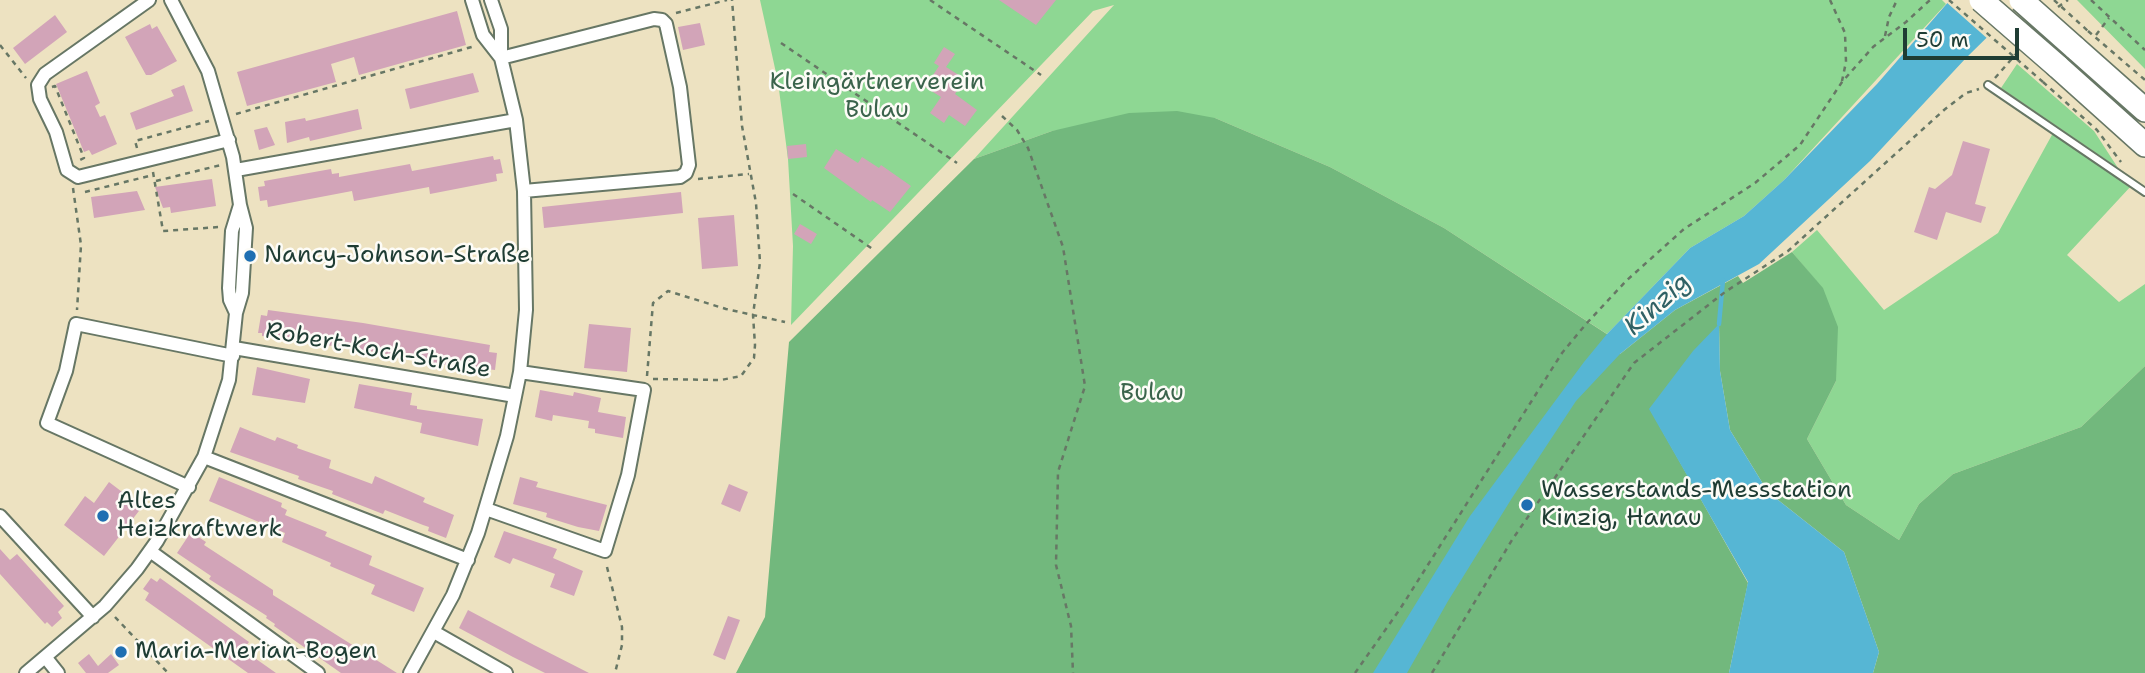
<!DOCTYPE html>
<html>
<head>
<meta charset="utf-8">
<style>
	body { margin:0 }
	#map { position:relative; width:2145px; height:673px; overflow:hidden; background:#ede2c1; font-family:"Shantell Sans",sans-serif }
	canvas { display:block }
	.scale { position:absolute; left:1903px; top:28px; width:116px; height:32px; box-sizing:border-box; border:4px solid #1f3d34; border-top:0; padding-left:9px; font-size:21px; line-height:24px; white-space:nowrap; color:#1f3d34; -webkit-text-stroke:5px #fdfcf7; paint-order:stroke }
</style>
</head>
<body>
<div id="map">
<canvas width="2145" height="673"></canvas>
<div class="scale">50 m</div>
</div>
<script>
const g = document.querySelector('canvas').getContext('2d');
g.lineJoin = 'round';
function paint(path, color) { g.fillStyle = color; g.fill(path, 'evenodd'); }
const poly = rows => new Path2D(rows.map(r => 'M' + r).join(''));
function strokePath(path, color, width, dash) { g.strokeStyle = color; g.lineWidth = width; g.lineCap = dash ? 'butt' : 'round'; g.setLineDash(dash || []); g.stroke(path); }
function write(font, color, halo, rows, align = 'center') {
  g.font = font + ' "Shantell Sans",sans-serif'; g.lineWidth = 5; g.setLineDash([]); g.textBaseline = 'middle'; g.strokeStyle = halo; g.fillStyle = color; for (const [text, x, y, turn = 0] of rows) {
    g.save(); g.translate(x, y); g.rotate((+turn || 0) * Math.PI / 180); g.textAlign = isNaN(turn) ? turn : align; if (halo) g.strokeText(text, 0, 0); g.fillText(text, 0, 0); g.restore();
  }
}
paint(poly([
	[760,0,1942,0,1946,4,1784,180,1744,216,1690,248,1607,334,1444,228,1330,167,1215,118,1052,131,974,159,1114,5,1093,11,791,325,793,246,788,159,778,82],
	[2077,0,2145,0,2145,69],
	[2017,64,2094,131,2118,168,2001,88],
	[2053,133,2132,185,2067,255,2119,302,2145,284,2145,366,2081,427,1953,474,1919,504,1899,540,1846,505,1807,439,1836,381,1822,288,1792,252,1817,230,1884,310,1998,233]
]), '#8ed793');
paint(poly([
	[1177,111,1215,118,1330,167,1444,228,1619,342,1620,354,1675,310,1738,276,1743,283,1792,252,1823,288,1838,327,1836,381,1807,439,1846,505,1899,540,1919,504,1953,474,2081,427,2145,366,2145,673,1873,673,1879,652,1844,552,1768,492,1730,430,1720,371,1719,325,1650,409,1748,583,1729,673,736,673,765,617,789,342,974,159,1052,131,1129,113]
]), '#72b87d');
paint(poly([
	[1950,0,2025,0,1966,58,1870,161,1759,264,1675,310,1620,354,1576,401,1512,498,1448,601,1407,673,1373,673,1470,516,1584,362,1607,334,1690,248,1744,216,1784,180,1877,84],
	[1719,324,1720,371,1730,430,1768,492,1844,552,1879,652,1873,673,1729,673,1748,582,1649,409,1693,351]
]), '#56b6d4');
paint(poly([
	[2028,0,1989,40,1945,1,1945,0]
]), '#ede2c1');
strokePath(poly([
	[1719,324,1723,280]
]), '#56b6d4', 4.5);
paint(poly([
	[999,0,1056,0,1036,25],
	[457,11,466,45,359,75,354,57,331,64,336,82,247,106,237,72],
	[55,15,67,32,25,64,13,48],
	[700,23,705,45,683,50,678,27],
	[150,24,152,29,157,26,177,61,151,75,146,75,125,37],
	[944,47,955,54,946,67,965,79,955,94,977,110,965,126,949,115,944,123,930,113,941,97,925,87,939,66,934,63],
	[87,71,100,103,95,106,100,117,105,115,117,144,92,155,89,150,84,152,56,84],
	[473,73,479,92,410,109,405,89],
	[184,85,193,111,136,130,130,113,174,96,171,90],
	[358,109,362,129,310,141,309,137,287,143,285,122,305,118,306,121],
	[267,127,275,145,259,150,254,130],
	[1963,141,1990,149,1975,204,1986,207,1981,223,1946,212,1937,240,1914,232,1929,187,1935,189,1952,175],
	[806,144,807,157,788,159,787,146],
	[836,149,858,163,862,157,879,168,881,165,911,186,890,212,872,200,871,202,824,168],
	[493,156,494,160,500,159,503,173,496,174,497,181,430,194,429,187,354,201,352,191,268,207,267,200,260,201,258,187,265,186,264,181,331,169,332,174,339,173,339,177,410,164,412,171],
	[212,179,216,206,171,213,170,207,163,208,155,187],
	[137,191,145,210,94,218,91,197],
	[681,192,683,213,544,228,542,207],
	[734,215,738,266,702,269,698,218],
	[800,224,817,234,811,244,794,234],
	[268,310,363,323,490,345,489,352,497,353,495,370,487,369,486,371,460,368,382,353,262,336,262,333,258,333,261,315,267,316],
	[589,324,631,328,627,372,584,368],
	[257,367,310,379,305,403,252,395],
	[359,384,412,393,410,405,417,406,417,409,483,419,478,446,420,433,422,423,354,408],
	[540,390,573,396,574,392,601,398,598,412,626,417,623,438,595,433,595,429,588,428,589,421,553,415,552,421,535,417],
	[240,427,275,441,277,437,298,445,297,448,331,460,329,468,372,484,375,476,425,498,423,502,454,515,446,538,428,531,429,527,423,525,385,510,383,514,332,494,333,491,298,479,299,476,230,452],
	[219,477,282,503,281,507,287,510,285,515,327,532,325,536,372,556,369,565,424,588,414,612,371,594,375,585,330,566,331,563,282,542,285,533,209,501],
	[520,477,538,482,536,487,607,505,599,531,578,527,546,517,547,513,513,504],
	[109,482,142,507,104,556,64,525,85,496,94,503],
	[729,484,748,492,740,512,721,504],
	[504,531,557,549,553,558,583,571,574,596,550,587,555,574,513,558,510,564,494,557],
	[191,532,206,542,204,545,273,590,273,595,397,673,341,673,321,659,274,626,275,624,266,618,267,616,209,579,211,576,177,553],
	[0,549,10,560,17,554,64,606,58,612,62,618,52,627,47,622,45,624,0,574],
	[151,578,157,582,160,578,249,642,246,646,252,650,249,654,276,673,248,673,145,600,149,593,143,589],
	[468,610,534,645,589,673,545,673,513,657,459,628],
	[728,616,740,620,725,660,713,655],
	[89,654,98,666,111,654,119,665,108,673,86,673,78,663]
]), '#d2a4b8');
const lane = poly([
	[1988,85,2145,192]
]);
const street = poly([
	[149,0,45,74,38,85,40,99,56,132,67,170,78,177,229,140],
	[472,0,483,35,501,58],
	[501,58,654,19,662,20,666,24,680,87,689,165,686,173,680,177,524,191],
	[236,170,516,120],
	[236,313,230,300,229,288,232,231,240,205],
	[234,348,515,396],
	[204,457,468,560],
	[189,487,47,423,66,371,76,324,233,356],
	[486,509,605,551,628,475,644,390,520,372],
	[0,516,93,617],
	[150,551,318,673],
	[434,632,506,673],
	[46,658,58,673],
	[26,673,105,606,137,569,157,541,204,457,229,380,236,313,242,293,246,228,240,205,233,157,208,71,171,0],
	[410,673,453,595,478,533,507,436,520,372,526,310,524,191,516,120,501,58,501,29,491,0]
]);
const highway = poly([
	[2074,47,2145,110],
	[2057,66,2145,145]
]);
strokePath(lane, '#677765', 10);
strokePath(street, '#677765', 16);
strokePath(highway, '#677765', 26);
strokePath(poly([
	[930,0,1041,75],
	[1830,0,1845,33,1846,62,1842,81],
	[2091,0,2145,50],
	[2058,7,2068,0],
	[676,13,727,0],
	[2088,31,2145,80],
	[2096,35,2109,18],
	[1885,36,1889,17,1897,0],
	[781,43,957,163],
	[0,45,26,78],
	[1995,78,2016,54],
	[2043,82,2097,130,2121,162],
	[52,87,55,86,84,158,80,160],
	[236,114,475,46],
	[1002,116,1017,130,1028,148,1063,247,1085,386,1058,472,1056,565,1071,626,1073,673],
	[137,148,135,141,209,121],
	[153,172,163,231,219,227],
	[698,179,749,174],
	[156,181,221,165],
	[73,188,81,245,77,310],
	[85,192,153,175],
	[793,194,874,250],
	[647,376,653,303,668,291,726,309,785,322],
	[653,379,721,380,741,376,754,358,755,345,753,315,760,262,756,203,742,126,732,0],
	[607,567,622,627,622,645,615,673],
	[115,617,168,673],
	[1355,673,1400,609,1562,353,1586,324,1626,281,1684,229,1755,183,1800,145,1842,82,1873,47,1906,22,1930,0],
	[1432,673,1512,540,1634,363,1725,292,1788,251,1944,110,1966,93,1979,89]
]), '#677765', 2.5, [5, 5]);
strokePath(lane, '#fff', 6);
strokePath(street, '#fff', 12);
strokePath(highway, '#fff', 23);
const highwayBridge = poly([
	[1981,0,2057,66],
	[2021,0,2074,47]
]);
strokePath(highwayBridge, '#677765', 26, []);
strokePath(poly([
	[1949,0,2043,82],
	[2054,0,2088,31]
]), '#677765', 2.5, [5, 5]);
strokePath(highwayBridge, '#fff', 23);
for (const [x, y, r, color] of [
	[250,256,7,"#1f6fb2"],
	[1527,505,7,"#1f6fb2"],
	[103,516,7,"#1f6fb2"],
	[121,652,7,"#1f6fb2"]
]) { const dot = new Path2D(); dot.arc(x, y, r, 0, 2 * Math.PI); g.fillStyle = color; g.fill(dot); strokePath(dot, '#fdfcf7', 2.5); }
write('24px', '#3b644c', '#fdfcf7', [
	["Kleingärtnerverein",877,83],
	["Bulau",877,111],
	["Bulau",1152,394]
]);
write('24px', '#1f3d34', '#fdfcf7', [
	["Nancy-Johnson-Straße",264,256],
	["Wasserstands-Messstation",1541,491],
	["Kinzig, Hanau",1541,519],
	["Altes",117,502],
	["Heizkraftwerk",117,530],
	["Maria-Merian-Bogen",135,652]
], 'left');
write('24px', '#1f3d34', '#fdfcf7', [
	["Robert-Koch-Straße",378,351,10]
]);
write('italic 26px', '#306164', '#fdfcf7', [
	["Kinzig",1658,305,-42]
]);
</script>
</body>
</html>
